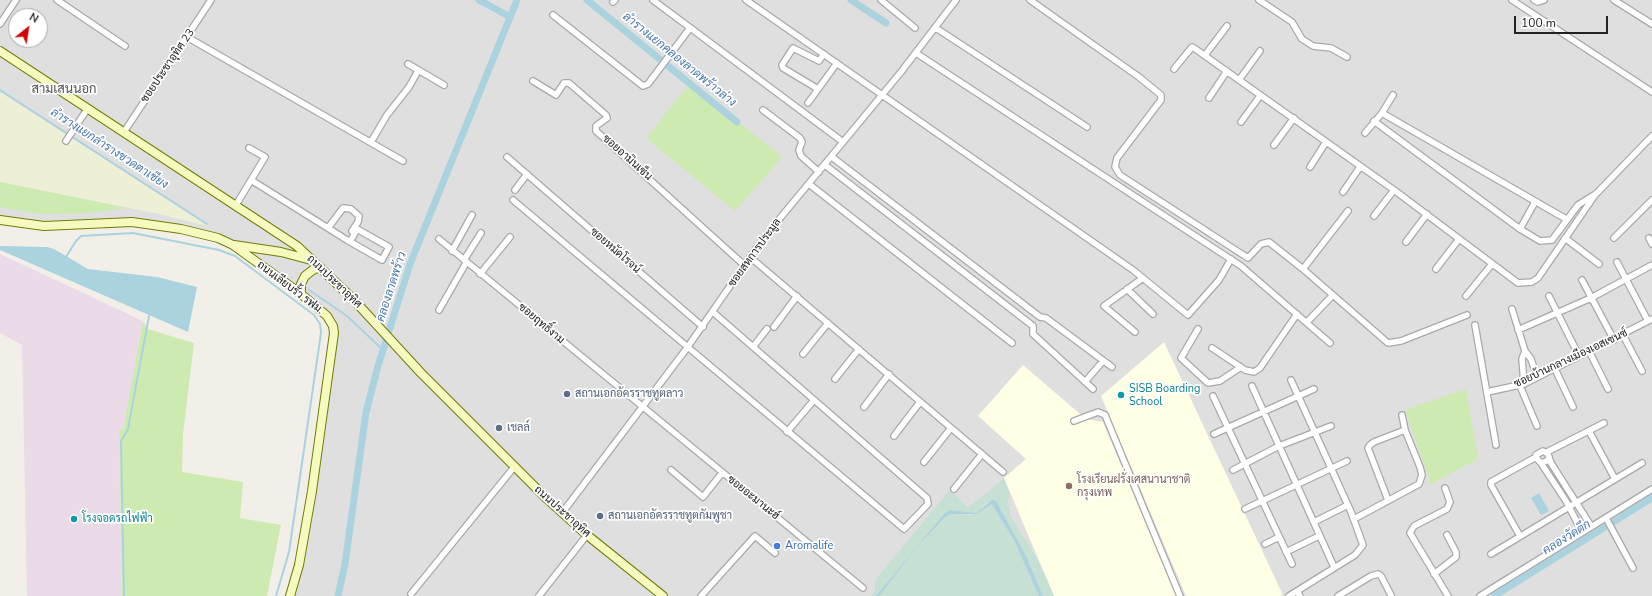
<!DOCTYPE html>
<html>
<head>
<meta charset="utf-8">
<style>
	body { margin:0 }
	#map { position:relative; width:1652px; height:596px; overflow:hidden; background:#f2efe9; font-family:"Nunito Sans",sans-serif }
	canvas { display:block }
	.north { position:absolute; left:8px; top:8px; width:40px; height:40px; box-sizing:border-box; background:#fff; border:1px solid #a7a7a7; border-radius:50%; rotate:30deg; font-size:11px; font-weight:700; line-height:16px; text-align:center; color:#222 }
	.north::after { content:''; display:block; margin:auto; width:14px; height:18px; background:#d40000; clip-path:polygon(50% 0,100% 100%,50% 72%,0 100%) }
	.scale { position:absolute; left:1514px; top:16px; width:94px; height:18px; box-sizing:border-box; border:2px solid #222; border-top:0; padding-left:5px; font-size:12px; line-height:14px; white-space:nowrap; color:#222; -webkit-text-stroke:3px #fff; paint-order:stroke }
</style>
</head>
<body>
<div id="map">
<canvas width="1652" height="596"></canvas>
<div class="north">N</div>
<div class="scale">100 m</div>
</div>
<script>
const g = document.querySelector('canvas').getContext('2d');
g.lineJoin = 'round';
function paint(path, color) { g.fillStyle = color; g.fill(path, 'evenodd'); }
const poly = rows => new Path2D(rows.map(r => 'M' + r).join(''));
function strokePath(path, color, width, dash) { g.strokeStyle = color; g.lineWidth = width; g.lineCap = dash ? 'butt' : 'round'; g.setLineDash(dash || []); g.stroke(path); }
function write(font, color, halo, rows, align = 'center') {
  g.font = font + ' "Nunito Sans",Sarabun,sans-serif'; g.lineWidth = 3.5; g.setLineDash([]); g.textBaseline = 'middle'; g.strokeStyle = halo; g.fillStyle = color; for (const [text, x, y, turn = 0] of rows) {
    g.save(); g.translate(x, y); g.rotate((+turn || 0) * Math.PI / 180); g.textAlign = isNaN(turn) ? turn : align; if (halo) g.strokeText(text, 0, 0); g.fillText(text, 0, 0); g.restore();
  }
}
paint(poly([
	[0,0,1652,0,1652,596,290,596,299,565,334,333,331,322,233,245,157,225,44,226,0,220],
	[16,16,40,16,40,40,16,40]
]), '#e0dfdf');
paint(poly([
	[0,254,143,321,123,429,119,430,122,596,27,596,22,345,0,333]
]), '#ebdbe8');
paint(poly([
	[1164,342,1283,595,1281,596,1186,596,1101,396],
	[1023,365,1086,419,1103,422,1176,596,1054,596,1004,478,1026,459,978,416]
]), '#ffffe5');
paint(poly([
	[0,92,208,226,159,214,0,182]
]), '#eef0d5');
paint(poly([
	[688,86,736,123,741,124,782,157,735,211,646,138],
	[0,182,127,208,89,213,40,214,0,207],
	[143,321,148,329,194,343,183,434,182,472,243,482,240,518,281,525,267,596,122,596,119,429,123,429],
	[1466,389,1478,459,1431,484,1405,410]
]), '#cdebb0');
paint(poly([
	[1004,478,1010,495,1008,499,1010,515,1039,562,1054,596,1043,596,1026,556,996,501,987,502,976,513,950,510,944,514,876,596,872,596,875,591,875,580,950,490,968,508],
	[993,504,1014,540,1039,596,879,596,916,548,945,517,950,514,971,515]
]), '#c6e0d4');
paint(poly([
	[0,246,47,247,54,249,88,269,157,277,197,287,188,332,0,250],
	[1539,493,1549,511,1541,515,1531,498],
	[992,500,996,501,1026,556,1043,596,1039,596,1014,540,992,504,976,514,950,514,945,517,916,548,879,596,876,596,944,514,950,510,976,513]
]), '#aad3df');
strokePath(poly([
	[0,90,207,224],
	[66,257,76,241,81,236,133,233,219,250,235,256,314,315,320,324,321,333,289,552,276,596],
	[309,290,347,316,383,350],
	[124,596,121,441,128,429,149,316]
]), '#aad3df', 2);
strokePath(poly([
	[479,0,510,17],
	[587,0,737,122],
	[851,0,886,23],
	[338,596,345,564,366,412,378,366,410,264,517,0],
	[1494,596,1652,498]
]), '#aad3df', 7);
const street = poly([
	[57,0,125,46],
	[653,0,843,142],
	[746,0,1133,270,1188,315,1219,280,1231,259],
	[881,0,915,28],
	[1030,0,1139,77,1161,95,1161,100,1117,158,1115,167,1120,175,1248,258,1261,244,1269,242,1303,269,1388,343,1401,341,1467,315],
	[1259,0,1292,22,1302,39,1313,46,1331,48,1347,57],
	[1512,0,1652,92],
	[1534,0,1538,2,1544,0],
	[1614,0,1652,24],
	[613,2,615,0],
	[553,15,643,86,648,84,690,28],
	[0,24,16,0],
	[936,28,1087,127],
	[187,37,403,161],
	[916,53,1241,266,1330,343],
	[1205,55,1227,26],
	[408,64,444,85],
	[1174,69,1192,47,1194,48,1394,190,1518,283,1532,282,1538,278,1595,195,1652,136],
	[1239,80,1260,51],
	[533,81,556,95,564,83,569,83,606,115,607,118,596,126,596,131,744,265],
	[818,89,783,68,782,65,793,48,819,61,824,54],
	[1209,98,1227,71],
	[808,103,837,63],
	[763,110,800,138,802,142,799,150,801,156,819,172],
	[1382,113,1393,95],
	[1374,121,1520,229,1540,241,1552,240,1578,205,1594,195],
	[1241,122,1260,96],
	[124,132,211,0],
	[1365,133,1382,113,1566,219],
	[66,141,88,108],
	[371,142,387,115,409,87,418,71],
	[1274,145,1294,118],
	[507,157,703,327],
	[832,157,1040,317,1046,318,1112,367],
	[825,165,1033,326,1033,334,1093,389],
	[1310,167,1326,142],
	[251,180,347,240,382,260,389,247,357,229,350,242],
	[809,184,1012,343],
	[515,190,527,174],
	[1343,192,1360,167],
	[513,200,904,529,928,504,927,498,714,313],
	[236,205,265,157,249,148],
	[1374,216,1394,190],
	[328,228,343,208,351,209,359,216,358,222,352,231],
	[1520,229,1535,202],
	[1565,238,1599,264],
	[1614,238,1652,200],
	[1649,238,1652,244],
	[439,239,863,588],
	[1406,242,1427,214],
	[452,251,472,215],
	[750,257,1003,472],
	[464,260,481,233],
	[1617,262,1648,321],
	[1303,269,1348,211],
	[1436,269,1459,239],
	[480,274,510,237],
	[1582,280,1614,340],
	[1127,289,1153,314],
	[1466,296,1492,264],
	[1549,296,1579,356],
	[1512,309,1525,351,1531,359,1537,377],
	[439,310,466,263],
	[1307,322,1332,296],
	[1475,325,1496,445],
	[774,327,797,296],
	[1198,329,1181,358,1208,383,1220,381,1241,367],
	[1518,330,1591,298,1652,265],
	[1135,332,1104,306,1143,278],
	[1623,335,1642,371],
	[753,347,767,329],
	[1212,348,1245,370,1254,372,1260,368,1297,314],
	[1589,351,1608,389],
	[803,354,828,323],
	[1555,369,1573,407],
	[835,379,859,349],
	[1085,382,1103,361],
	[1524,384,1522,359,1525,351],
	[1252,386,1334,567],
	[1520,386,1537,426],
	[1487,392,1524,384,1652,319],
	[1213,396,1292,564],
	[864,407,889,374],
	[1074,421,1098,412,1105,415,1180,596],
	[1589,431,1615,479],
	[787,432,814,400],
	[1214,434,1314,389],
	[894,436,920,402],
	[1547,452,1604,423],
	[1549,458,1547,461,1541,463,1537,459,1536,455,1543,451,1548,454,1551,463,1591,526],
	[924,462,951,428],
	[1541,463,1566,501,1582,532],
	[671,470,703,497,722,473],
	[1233,470,1279,446,1331,426],
	[1445,488,1450,502,1447,509,1414,526,1410,533,1448,596],
	[954,489,982,454],
	[1388,500,1368,448,1370,445,1374,442,1405,430],
	[1245,509,1347,461],
	[562,513,687,348,762,240,901,72,956,0],
	[1606,518,1633,568],
	[1354,519,1419,484,1422,475,1420,467,1405,430,1402,415],
	[1314,522,1348,505],
	[1520,536,1491,485,1491,482,1536,457],
	[1265,544,1279,537],
	[1286,552,1319,536],
	[1491,554,1642,463],
	[1434,574,1456,557,1456,552,1447,535],
	[1297,591,1300,596],
	[411,594,515,466],
	[539,596,587,535],
	[701,596,755,536,775,553],
	[1289,596,1355,555,1363,545,1351,512,1291,380],
	[1338,596,1371,576,1378,574,1381,576,1391,595],
	[1480,596,1652,489]
]);
const secondary = poly([
	[0,51,297,246,353,299,421,373,545,497,587,535,663,596],
	[0,220,44,226,132,222,181,229,218,238,233,245,301,294,327,316,333,326,334,333,312,491,299,565,290,596],
	[234,245,281,252,311,260],
	[301,294,301,284,305,276,314,269,321,268]
]);
strokePath(street, '#a9a9a9', 8);
strokePath(secondary, '#707d05', 10);
strokePath(street, '#fff', 5.5);
strokePath(secondary, '#f7fabf', 8);
for (const [x, y, r, color] of [
	[567,394,4,"#5c6f8a"],
	[1121,395,4,"#0f9aa8"],
	[499,428,4,"#5c6f8a"],
	[1069,486,4,"#8d6e63"],
	[600,516,4,"#5c6f8a"],
	[74,519,4,"#0f9aa8"],
	[777,546,4,"#3f7fe0"]
]) { const dot = new Path2D(); dot.arc(x, y, r, 0, 2 * Math.PI); g.fillStyle = color; g.fill(dot); strokePath(dot, '#fff', 1.5); }
write('11px', '#222', '#fff', [
	["ซอยประชาอุทิศ 23",168,66,-56],
	["ซอยอามินเซ็น",627,158,42],
	["ซอยหมัดโรจน์",615,251,41],
	["ซอยสหการประมูล",755,253,-54],
	["ถนนประชาอุทิศ",334,282,44],
	["ถนนเลียบรั้ว รฟม.",290,288,37],
	["ซอยฤทธิ์งาม",541,324,40],
	["ซอยบ้านกลางเมืองเอสเซนซ์",1571,359,-25],
	["ซอยอะมานะฮ์",753,498,39],
	["ถนนประชาอุทิศ",562,512,42]
]);
write('11px', '#0d838f', '#fff', [
	["SISB Boarding",1129,389],
	["School",1129,402],
	["โรงจอดรถไฟฟ้า",82,519]
], 'left');
write('11px', '#4e5e75', '#fff', [
	["สถานเอกอัครราชทูตลาว",575,394],
	["เชลล์",507,428],
	["สถานเอกอัครราชทูตกัมพูชา",608,516]
], 'left');
write('11px', '#785e54', '#fff', [
	["โรงเรียนฝรั่งเศสนานาชาติ",1077,480],
	["กรุงเทพ",1077,493]
], 'left');
write('11px', '#366cbe', '#fff', [
	["Aromalife",785,546]
], 'left');
write('italic 12px', '#4a7aab', '#fff', [
	["ลำรางแยกคลองลาดพร้าวล่าง",679,60,39],
	["ลำรางแยกลำรางชวดตาเชียง",109,149,33],
	["คลองลาดพร้าว",392,287,-72],
	["คลองวัดตึก",1567,538,-32]
]);
write('13px', '#555', '#fff', [
	["สามเสนนอก",64,90]
]);
</script>
</body>
</html>
